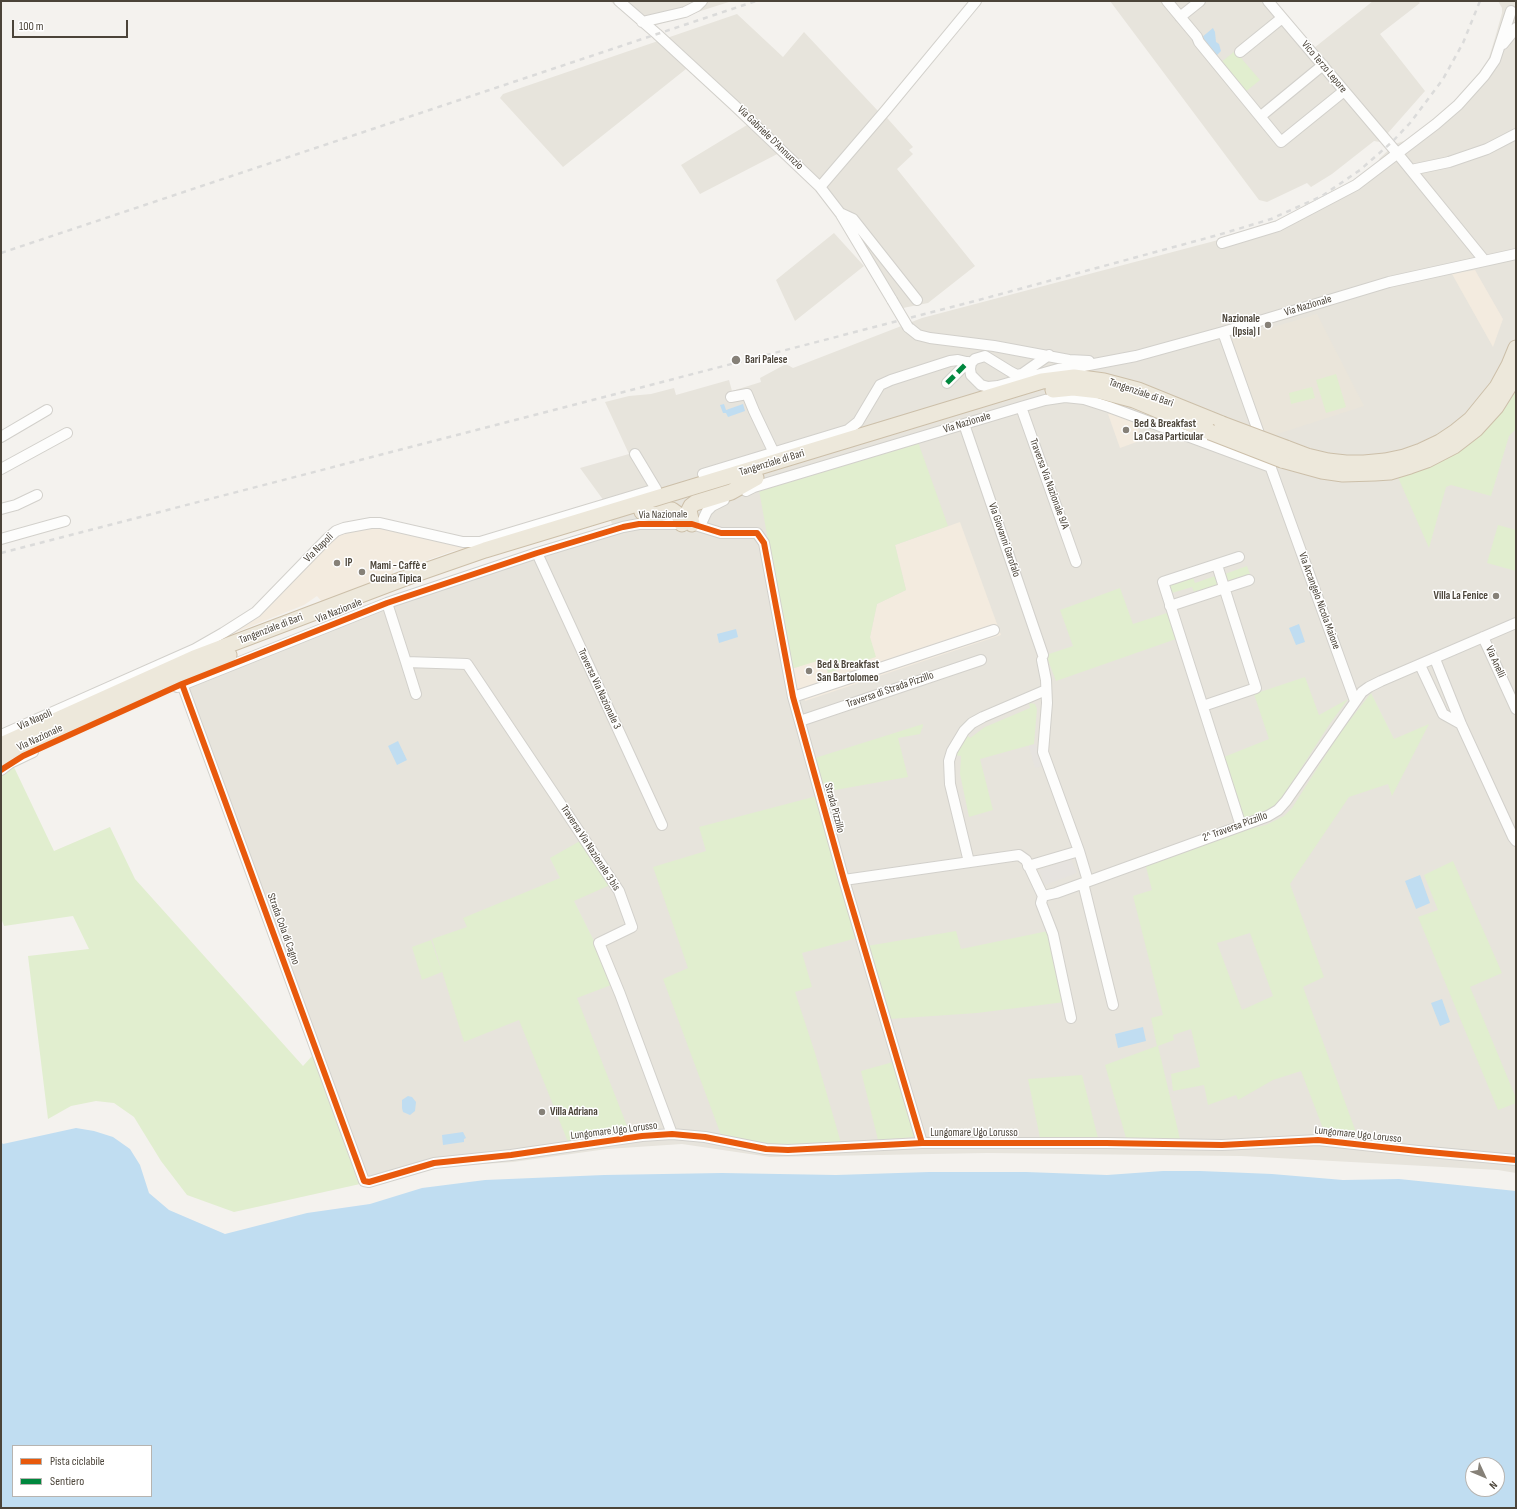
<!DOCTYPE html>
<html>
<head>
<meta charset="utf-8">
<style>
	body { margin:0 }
	#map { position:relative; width:1517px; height:1509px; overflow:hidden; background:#f4f2ee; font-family:"Sofia Sans Condensed",sans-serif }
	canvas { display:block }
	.frame { position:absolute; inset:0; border:2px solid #4b4439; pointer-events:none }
	.legend { position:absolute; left:12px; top:1445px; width:140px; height:52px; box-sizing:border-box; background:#fff; border:1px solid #b7b4b0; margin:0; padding:5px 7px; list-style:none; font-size:12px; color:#4b4439 }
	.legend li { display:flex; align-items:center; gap:8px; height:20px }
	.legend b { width:20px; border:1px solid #b7b4b0 }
	.north { position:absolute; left:1465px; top:1457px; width:40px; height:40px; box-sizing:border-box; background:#fff; border:1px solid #b7b4b0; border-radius:50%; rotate:134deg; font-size:11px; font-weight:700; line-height:16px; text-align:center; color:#4b4439 }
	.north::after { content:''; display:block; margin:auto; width:14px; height:18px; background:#868178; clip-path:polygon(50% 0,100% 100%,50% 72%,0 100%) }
	.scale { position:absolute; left:12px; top:20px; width:116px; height:18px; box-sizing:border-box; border:2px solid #4b4439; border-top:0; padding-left:5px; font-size:12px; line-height:14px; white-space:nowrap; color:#4b4439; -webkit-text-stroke:3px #fff; paint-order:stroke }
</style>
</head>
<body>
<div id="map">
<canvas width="1517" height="1509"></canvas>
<div class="frame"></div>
<ul class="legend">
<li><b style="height:5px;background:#e8590c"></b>Pista ciclabile</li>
<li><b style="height:5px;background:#00873e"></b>Sentiero</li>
</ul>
<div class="north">N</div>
<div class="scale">100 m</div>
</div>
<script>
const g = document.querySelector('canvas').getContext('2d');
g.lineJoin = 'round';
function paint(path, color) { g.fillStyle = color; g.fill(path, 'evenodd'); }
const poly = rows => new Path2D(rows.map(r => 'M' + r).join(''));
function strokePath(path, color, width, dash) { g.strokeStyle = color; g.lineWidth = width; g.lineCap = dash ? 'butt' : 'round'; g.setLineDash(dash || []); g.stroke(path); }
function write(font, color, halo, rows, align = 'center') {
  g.font = font + ' "Sofia Sans Condensed",sans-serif'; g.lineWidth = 3; g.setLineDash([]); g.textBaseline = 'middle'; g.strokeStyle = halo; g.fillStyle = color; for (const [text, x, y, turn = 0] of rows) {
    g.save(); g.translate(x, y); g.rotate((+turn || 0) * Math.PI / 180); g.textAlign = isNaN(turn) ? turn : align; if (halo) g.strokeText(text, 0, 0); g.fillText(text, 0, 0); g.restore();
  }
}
paint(poly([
	[610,1,732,1,644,29],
	[1110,1,1274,1,1314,48,1373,1,1418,1,1420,3,1380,34,1425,91,1380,142,1374,141,1332,174,1311,187,1307,183,1267,202,1259,200],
	[1498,1,1516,1,1516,1173,1498,1170,1241,1156,987,1153,770,1157,682,1144,607,1149,513,1162,441,1167,371,1186,365,1186,360,1184,357,1179,307,1036,178,689,179,683,613,527,604,501,580,468,629,454,605,402,629,396,651,394,674,388,676,395,729,380,732,391,761,382,760,378,786,364,793,368,922,318,1260,229,1326,199,1382,162,1379,159,1395,144,1407,140,1438,119,1478,77,1487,64,1495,38,1502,13,1502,8],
	[737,14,783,57,804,32,878,111,880,110,913,147,909,150,913,154,897,169,975,266,928,303,903,308,840,209,785,150,700,194,681,165,747,125,686,69,563,167,500,98,503,94],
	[834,233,864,266,795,321,776,280]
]), '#e7e4dc');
paint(poly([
	[1475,270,1503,319,1493,347,1452,274],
	[1113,411,1135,419,1142,440,1120,448,1108,414],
	[960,522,1001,635,805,701,802,689,795,689,791,669,824,658,828,673,870,637,877,604,906,590,895,545],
	[374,526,476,547,453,551,408,567,394,569,392,577,323,603,317,596,304,605,239,631,219,643,198,651,248,622,338,534]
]), '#f3ebdf');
paint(poly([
	[1317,314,1364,406,1265,438,1230,340]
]), '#eae5da');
paint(poly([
	[1235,51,1260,80,1244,93,1220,63],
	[1336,374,1346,407,1326,413,1316,380],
	[1312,387,1315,398,1291,404,1289,393],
	[1516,391,1516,429,1509,436,1491,496,1451,485,1446,487,1429,548,1397,475,1483,432,1506,407],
	[918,442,948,526,895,545,906,590,877,604,870,637,876,657,828,673,824,659,791,669,759,490],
	[1498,525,1516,530,1516,571,1487,563],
	[1247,566,1250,574,1227,581,1225,574],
	[1215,576,1218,585,1194,592,1192,587,1172,593,1169,585,1193,578,1195,583],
	[1120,588,1133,624,1167,613,1176,639,1056,681,1046,655,1073,646,1060,610],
	[1305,677,1319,715,1348,699,1329,725,1278,804,1270,809,1244,818,1224,757,1269,739,1254,694],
	[1371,693,1394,739,1429,724,1392,796,1388,784,1349,797,1290,884,1324,977,1303,987,1357,1135,1324,1131,1301,1071,1273,1080,1238,1100,1236,1095,1208,1105,1204,1085,1173,1091,1171,1074,1200,1067,1191,1029,1173,1035,1174,1040,1158,1046,1180,1139,1126,1138,1105,1065,1157,1046,1151,1018,1163,1015,1133,896,1152,890,1145,863,1232,833,1266,825,1284,816,1292,808,1339,734],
	[1250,933,1273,996,1242,1010,1217,943],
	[1029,703,1035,704,1037,709,1034,744,980,759,993,810,969,817,960,774,961,756,955,755,966,734,970,738,985,727,1030,708],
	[923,724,923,726,920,734,898,738,908,777,824,792,815,758],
	[12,763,54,851,110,827,135,879,303,1066,313,1055,357,1179,360,1184,234,1212,187,1195,161,1161,134,1117,114,1103,96,1101,71,1106,48,1119,28,956,89,949,73,916,4,926,1,918,1,768],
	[817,796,857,938,802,953,812,987,795,992,815,1053,841,1143,778,1147,721,1135,663,979,688,968,653,867,706,851,699,827],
	[580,841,610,885,574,901,594,941,611,985,577,998,629,1131,568,1142,519,1020,464,1042,432,939,467,927,463,918,560,878,550,858],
	[1453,861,1502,973,1470,987,1516,1098,1516,1103,1498,1110,1418,917,1438,910,1424,875],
	[956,931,961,949,1048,931,1065,1002,977,1013,889,1019,867,946],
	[431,940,442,972,422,980,412,947],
	[893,1062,896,1069,915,1137,878,1140,861,1071],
	[1082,1075,1098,1138,1040,1138,1028,1079]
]), '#e1eecf');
paint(poly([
	[1036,744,1042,766,1035,768,1029,746],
	[1071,859,1077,873,1045,885,1039,870]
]), '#e6e3df');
paint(poly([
	[1213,28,1215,32,1216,42,1219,44,1221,51,1216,56,1201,38],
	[724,404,726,410,743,404,745,411,728,417,726,413,723,413,720,405],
	[1299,624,1305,642,1296,645,1289,628],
	[736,629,738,637,719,643,717,634],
	[398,741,407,760,397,765,388,746],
	[1420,875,1430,903,1416,909,1405,881],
	[1442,999,1450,1022,1440,1026,1431,1003],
	[1143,1027,1146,1041,1118,1048,1115,1034],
	[408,1096,412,1097,416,1102,415,1111,410,1115,403,1112,402,1108,402,1100],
	[76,1128,94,1131,113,1137,130,1149,140,1165,149,1193,169,1210,225,1234,307,1213,370,1204,422,1188,485,1180,604,1175,722,1173,836,1175,929,1172,1026,1172,1107,1175,1163,1171,1200,1171,1272,1174,1343,1180,1399,1179,1516,1191,1516,1508,1,1508,1,1142,3,1144],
	[13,1446,151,1446,151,1496,13,1496],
	[1473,1465,1497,1465,1497,1489,1473,1489],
	[463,1132,466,1138,464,1139,464,1142,443,1145,442,1135]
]), '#c0ddf1');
const minor = poly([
	[619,1,657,34,734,105,820,187,840,213,892,300],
	[1167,1,1197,37,1199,42,1281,142,1344,91],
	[1268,1,1397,153,1484,260],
	[1180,17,1200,1],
	[642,22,685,12,697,6,702,1],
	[1503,44,1516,28],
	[1240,52,1282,18],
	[1261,116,1323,65],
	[1411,170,1449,162,1487,149,1516,134],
	[820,187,886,110,976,1],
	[840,213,853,219,917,300],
	[1222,243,1278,226,1356,185,1436,124,1458,105,1484,76,1495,60,1511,11],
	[908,327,918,335,930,338,994,346,1069,360,1089,361],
	[1223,332,1262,442],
	[1049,355,1022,374,1017,375,1011,372,985,356,975,359,971,363,970,369,971,375,981,385,988,387,998,386,1058,369,1073,368,1136,356,1223,332,1389,282,1516,254],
	[947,383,968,362],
	[731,397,747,394,754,411,774,453],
	[1021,407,1076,562],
	[964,424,1043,655],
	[1,437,47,410],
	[1268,460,1355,701],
	[1,469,67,433],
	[703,474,848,430,858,422,880,385,891,380,950,361,958,360,971,363],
	[746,491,754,487,1021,407,1045,400,1065,397,1084,399,1109,407,1271,467],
	[1,509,16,505,37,495],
	[700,526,707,511,712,506,724,500],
	[1,539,65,521],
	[537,553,662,825],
	[1239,557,1163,582,1241,826],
	[387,603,406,662,467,664,619,891,632,927,599,943,620,994,672,1134],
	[1170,606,1249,580],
	[1483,637,1516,709],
	[1435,659,1461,724,1513,837,1516,841],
	[1042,660,1046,680,1047,703,1043,752,1079,851],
	[406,662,416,694],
	[1420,665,1443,714,1461,724],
	[182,684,364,1181,369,1182,434,1163,511,1155,642,1136,672,1134,705,1137,766,1149,788,1150,922,1143,1106,1143,1222,1145,1318,1140,1418,1151,1516,1160],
	[177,687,387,603,537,553,623,527,639,524,692,524,721,533,757,533,764,543,793,697,844,880,922,1143],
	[793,697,994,630],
	[1203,706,1256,688,1217,565],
	[800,721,981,660],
	[1,735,195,649,223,633,256,612,327,539,336,531,344,528,371,523,380,523,463,542,480,542,656,489,635,454],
	[1,770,10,763,33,752],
	[969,862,950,784,949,761,952,751,964,731,972,723,983,717,1046,690],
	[1028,866,1079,851,1088,881],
	[844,880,1019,855,1026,860,1043,896],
	[1083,883,1113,1005],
	[1043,896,1056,893,1241,826,1268,816,1278,810,1286,801,1362,692,1369,687,1381,681,1516,623],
	[1043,896,1041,903,1053,934,1071,1018]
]);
const highway = poly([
	[1053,390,1073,388,1100,391,1134,400,1210,432],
	[1286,448,1307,456,1328,461,1346,463,1364,463,1385,461,1404,457,1421,451,1440,442,1455,432,1471,419,1497,387,1509,365,1516,348],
	[1282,460,1322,471,1343,474,1375,473,1390,472,1410,466,1427,460,1454,446,1476,429,1496,407,1516,375],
	[642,512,656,515,672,510,679,515,682,524],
	[692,524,689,510,691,506,695,503,731,492,756,478],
	[1,745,194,658,416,574,485,550,1042,381,1074,377,1104,381,1138,390,1222,424],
	[1,758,229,655]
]);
strokePath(minor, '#d2d0cb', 12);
strokePath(highway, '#ccbfa9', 17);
strokePath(minor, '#fdfdfc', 10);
strokePath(highway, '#ede8db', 15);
strokePath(poly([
	[1,253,756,1],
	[1,553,975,301,1218,235,1271,219,1322,196,1360,170,1392,142,1410,123,1443,79,1463,43,1480,1]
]), '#dbdbda', 2.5, [5, 5]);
const minorBridge = poly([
	[892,300,908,327]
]);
const highwayBridge = poly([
	[1222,424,1286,448],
	[1210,432,1282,460]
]);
strokePath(minorBridge, '#d2d0cb', 12, []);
strokePath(highwayBridge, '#ccbfa9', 17, []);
strokePath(minorBridge, '#fdfdfc', 10);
strokePath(highwayBridge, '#ede8db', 15);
strokePath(poly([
	[947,383,968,362]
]), '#00873e', 5, [10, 5]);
strokePath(poly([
	[182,684,364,1181,369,1182,434,1163,511,1155,642,1136,672,1134,705,1137,766,1149,788,1150,922,1143,1106,1143,1222,1145,1318,1140,1418,1151,1516,1160],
	[1,770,23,756,182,684,387,603,537,553,623,527,639,524,692,524,721,533,757,533,764,543,793,697,844,880,922,1143]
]), '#e8590c', 6);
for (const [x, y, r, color] of [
	[1268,325,4,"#868178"],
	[736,360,5,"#868178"],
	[1126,430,4,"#868178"],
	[337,563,4,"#868178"],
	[362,572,4,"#868178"],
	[1496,596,4,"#868178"],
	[809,671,4,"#868178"],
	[542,1112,4,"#868178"]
]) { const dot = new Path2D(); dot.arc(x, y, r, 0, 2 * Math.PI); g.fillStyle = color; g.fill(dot); strokePath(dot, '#fff', 1.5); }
write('11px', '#4b4439', '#fff', [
	["Vico Terzo Lepore",1324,67,50],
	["Via Gabriele D'Annunzio",770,138,44],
	["Via Nazionale",1308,306,-17],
	["Tangenziale di Bari",1141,393,19],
	["Via Nazionale",967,423,-17],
	["Tangenziale di Bari",772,463,-17],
	["Traversa Via Nazionale 9/A",1049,484,70],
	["Via Nazionale",663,515,-1],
	["Via Giovanni Garofalo",1004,540,71],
	["Via Napoli",319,548,-45],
	["Via Arcangelo Nicola Maione",1319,601,70],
	["Via Nazionale",339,611,-22],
	["Tangenziale di Bari",271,629,-21],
	["Via Anelli",1495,662,66],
	["Traversa Via Nazionale 3",599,689,65],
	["Traversa di Strada Pizzillo",890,690,-19],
	["Via Napoli",35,720,-24],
	["Via Nazionale",40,738,-25],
	["Strada Pizzillo",834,808,75],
	["2^ Traversa Pizzillo",1235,827,-20],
	["Traversa Via Nazionale 3 bis",590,848,57],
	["Strada Cola di Cagno",283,929,70],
	["Lungomare Ugo Lorusso",614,1131,-7],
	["Lungomare Ugo Lorusso",974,1133],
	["Lungomare Ugo Lorusso",1358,1135,6]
]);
write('bold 11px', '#4b4439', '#fff', [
	["Nazionale",1260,319,"right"],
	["(Ipsia) I",1260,332,"right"],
	["Bari Palese",745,360],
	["Bed & Breakfast",1134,424],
	["La Casa Particular",1134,437],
	["IP",345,563],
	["Mami - Caffè e",370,566],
	["Cucina Tipica",370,579],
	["Villa La Fenice",1488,596,"right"],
	["Bed & Breakfast",817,665],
	["San Bartolomeo",817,678],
	["Villa Adriana",550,1112]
], 'left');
</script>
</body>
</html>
